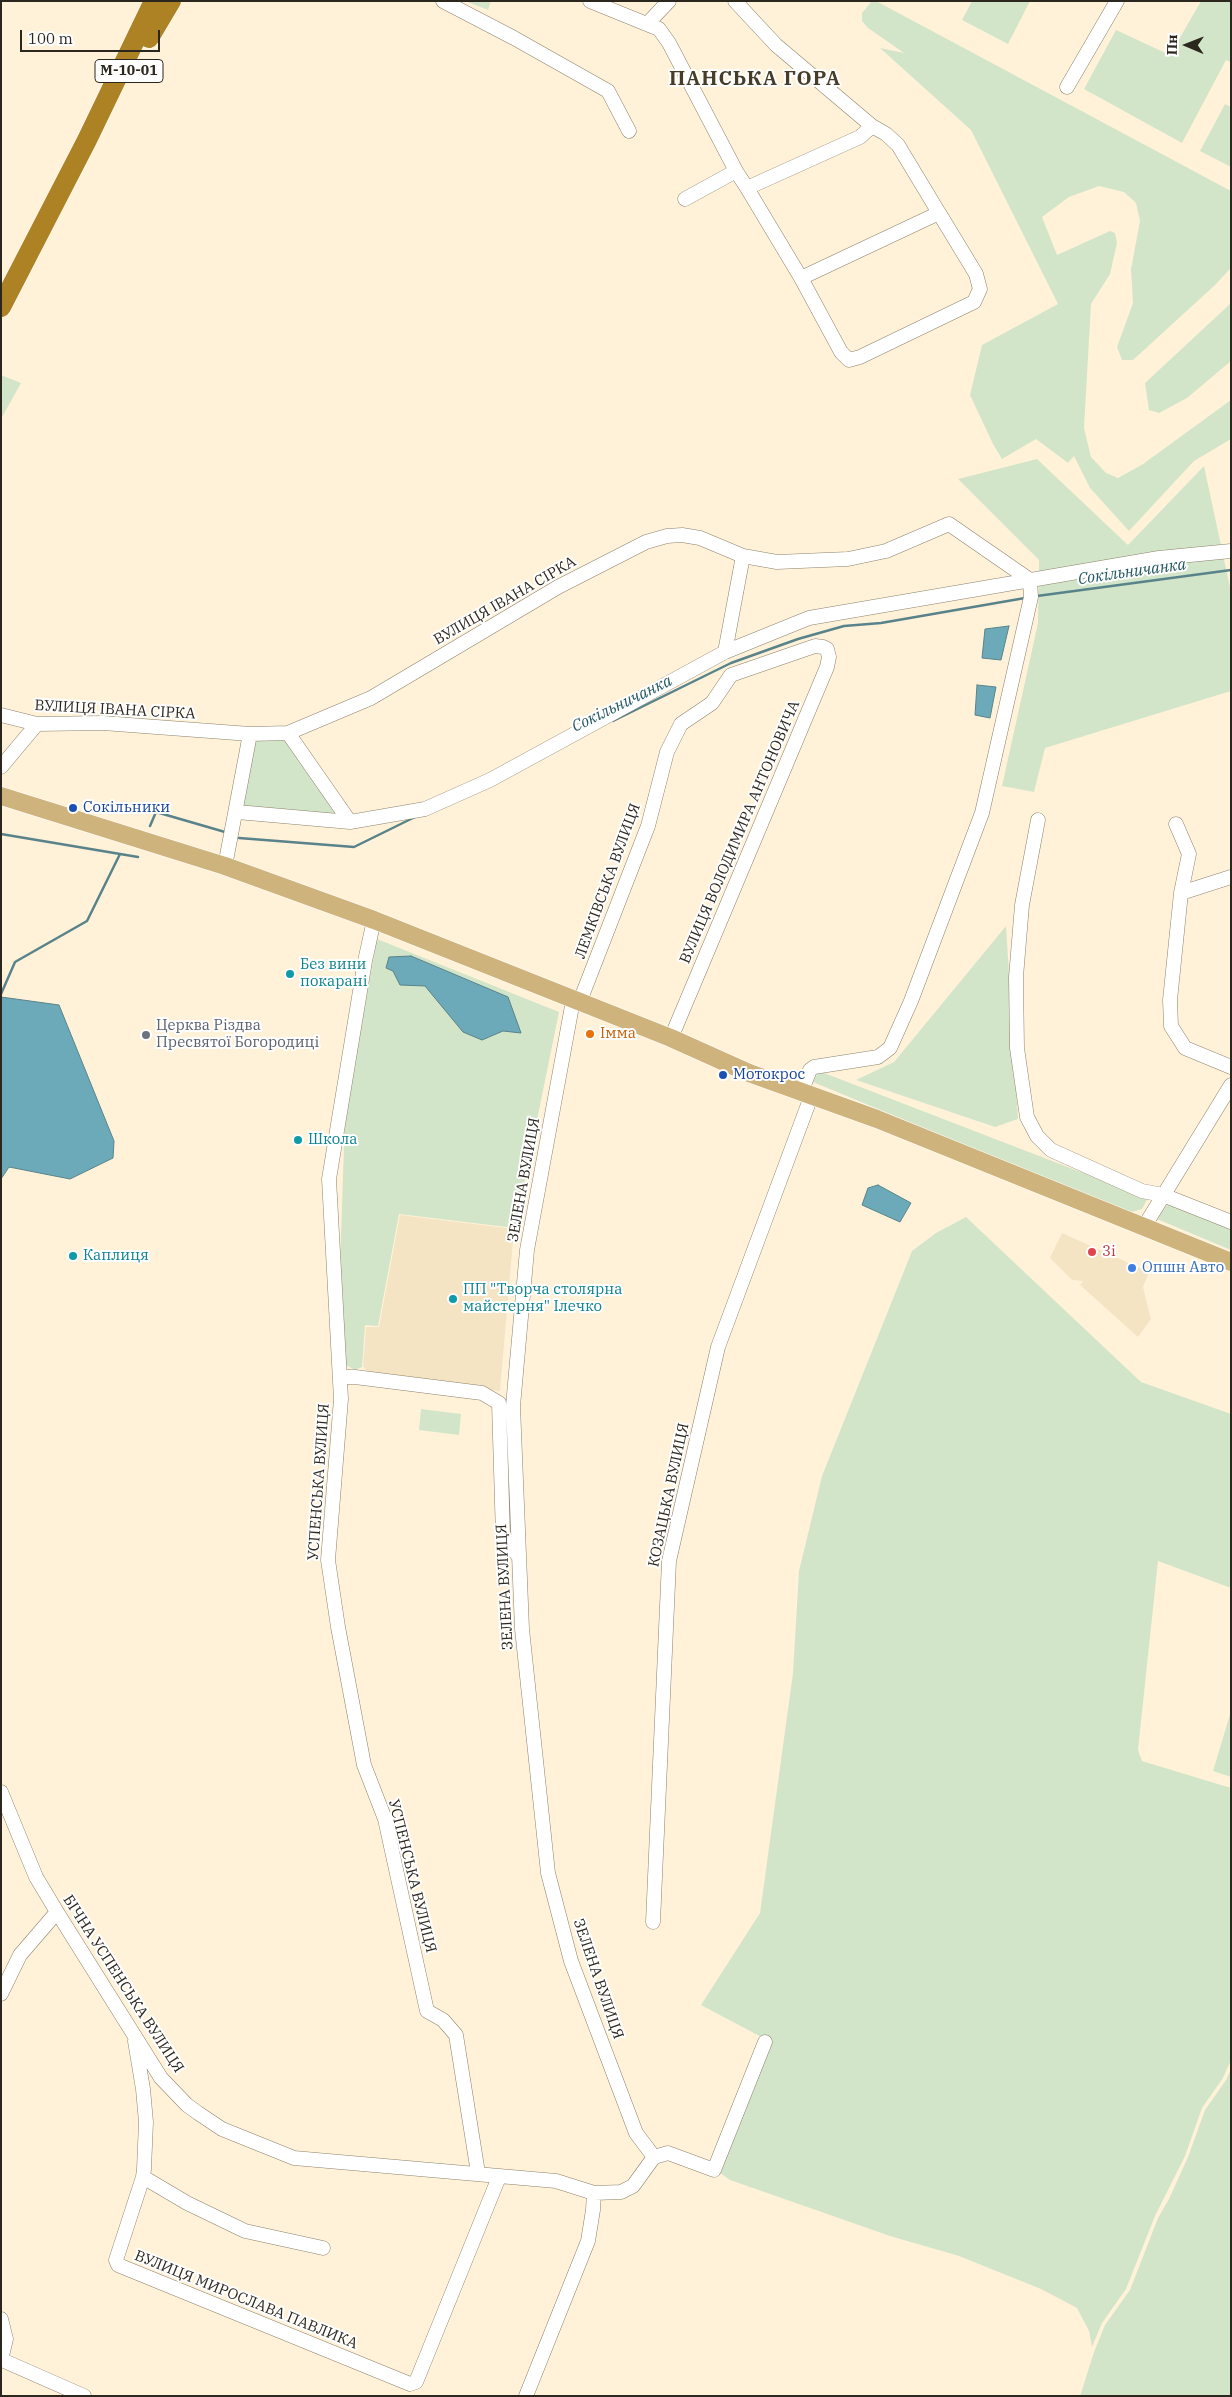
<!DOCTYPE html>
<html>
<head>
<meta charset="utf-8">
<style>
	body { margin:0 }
	#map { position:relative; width:1232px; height:2397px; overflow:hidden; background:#fff2d9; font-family:"IBM Plex Serif",serif }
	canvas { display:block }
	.frame { position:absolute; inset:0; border:2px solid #2c271e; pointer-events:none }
	.north { position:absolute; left:1162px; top:20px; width:50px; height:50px; -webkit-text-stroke:4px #fff; paint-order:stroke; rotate:271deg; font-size:14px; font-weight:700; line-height:20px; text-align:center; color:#2c271e }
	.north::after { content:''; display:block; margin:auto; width:18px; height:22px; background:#2c271e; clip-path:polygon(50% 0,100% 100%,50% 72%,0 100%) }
	.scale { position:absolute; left:20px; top:30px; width:140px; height:22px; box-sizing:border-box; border:2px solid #2c271e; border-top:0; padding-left:6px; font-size:15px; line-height:18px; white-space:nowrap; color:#2c271e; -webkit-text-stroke:4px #fff; paint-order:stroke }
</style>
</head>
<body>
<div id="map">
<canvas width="1232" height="2397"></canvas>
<div class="frame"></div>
<div class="north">Пн</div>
<div class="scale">100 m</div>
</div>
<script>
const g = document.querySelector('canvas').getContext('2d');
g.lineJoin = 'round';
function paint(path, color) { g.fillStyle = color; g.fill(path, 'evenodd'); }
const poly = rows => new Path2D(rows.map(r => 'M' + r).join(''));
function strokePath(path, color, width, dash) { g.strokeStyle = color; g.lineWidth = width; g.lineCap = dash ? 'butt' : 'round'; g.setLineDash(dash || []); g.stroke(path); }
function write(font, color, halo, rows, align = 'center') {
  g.font = font + ' "IBM Plex Serif",serif'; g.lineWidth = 4; g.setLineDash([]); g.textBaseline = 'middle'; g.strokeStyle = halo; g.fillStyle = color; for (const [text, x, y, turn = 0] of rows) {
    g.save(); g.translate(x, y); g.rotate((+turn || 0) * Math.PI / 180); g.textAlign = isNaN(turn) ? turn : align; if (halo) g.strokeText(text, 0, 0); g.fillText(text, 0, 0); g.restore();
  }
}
paint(poly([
	[400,1215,514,1229,500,1391,373,1379,363,1366,366,1327,379,1327],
	[1062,1233,1149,1272,1143,1287,1151,1319,1138,1337,1080,1285,1083,1281,1072,1280,1050,1258]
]), '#f5e4c4');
paint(poly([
	[465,1,491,1,488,10],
	[872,1,876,1,1231,191,1231,268,1214,286,1133,360,1122,360,1117,347,1133,303,1131,269,1140,221,1136,203,1124,192,1099,186,1069,197,1042,217,1057,255,1110,231,1115,233,1117,243,1110,274,1091,304,1084,428,1091,457,1106,473,1118,478,1143,464,1231,400,1231,439,1194,461,1129,531,1090,488,1074,456,1068,463,1036,439,1002,459,993,444,970,395,982,345,1058,304,971,130,880,48,904,53,868,28,862,21,862,13],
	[972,1,1030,1,1008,44,962,20],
	[1201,1,1231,1,1231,62,1226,60,1182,143,1084,89,1116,30,1170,55],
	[1225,104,1231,107,1231,167,1200,151],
	[1231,303,1231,361,1187,398,1159,413,1149,410,1145,383],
	[1,375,21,383,1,419],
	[1037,459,1128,545,1204,466,1231,592,1231,691,1045,748,1034,792,1002,786,1038,623,1039,560,958,479],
	[284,736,343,815,242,809,252,745,260,737],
	[1006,926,1018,1119,995,1127,856,1080,894,1062],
	[377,939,559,1012,515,1228,399,1214,378,1326,365,1325,362,1367,355,1370,346,1365,340,1266,345,1115],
	[819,1071,1148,1198,1142,1209,1128,1213,813,1082],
	[1170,1204,1231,1229,1231,1250,1157,1219,1159,1210],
	[966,1217,1141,1382,1231,1414,1231,1588,1158,1561,1138,1750,1142,1761,1231,1788,1231,2060,1223,2078,1202,2108,1185,2156,1155,2216,1126,2289,1102,2323,1092,2347,1089,2331,1077,2308,1041,2289,959,2256,890,2236,730,2180,716,2170,767,2040,701,2005,760,1913,793,1673,799,1571,822,1476,912,1251,936,1233],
	[421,1409,461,1414,459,1435,419,1430],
	[1231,1711,1231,1777,1213,1771],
	[1231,2069,1231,2396,1080,2396,1094,2352,1105,2325,1130,2290,1158,2218,1169,2199,1188,2157,1205,2110,1226,2080]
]), '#d3e5c9');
const water = poly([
	[1009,626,1001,660,982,658,985,629,1009,626],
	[977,685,996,687,990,718,975,715,977,685],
	[411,956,508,997,521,1033,503,1031,482,1040,463,1032,425,986,400,985,393,971,386,968,389,957,411,956],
	[1,997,59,1005,114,1141,113,1158,70,1179,9,1167,1,1179,1,997],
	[878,1185,911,1203,900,1222,862,1205,868,1188,878,1185]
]);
paint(water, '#6caab9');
strokePath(water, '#59838a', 1);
strokePath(poly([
	[1037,596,1231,570],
	[613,721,731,663,798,639,844,626,881,623,1025,598],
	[150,826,156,812,225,832],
	[1,834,138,857],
	[239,838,354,847,415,817],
	[1,994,15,962,87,921,120,854]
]), '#59838a', 2.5);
const minor = poly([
	[443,1,514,38,608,91,629,131],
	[590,1,659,29,669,43,736,171],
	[735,1,776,45,872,126,886,134,898,145,939,213,801,278],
	[647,24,669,1],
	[1067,87,1117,1],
	[747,188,801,278,841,352,849,360,860,357,974,302,980,289,976,274,939,213],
	[685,199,736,171,747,188,860,137,872,126],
	[725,652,743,556],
	[1,715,37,724,103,723,250,734,288,733,371,698,558,587,646,542,667,536,682,535,700,538,743,556,777,562,848,559,886,551,949,524,1030,580],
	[288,733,350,822],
	[1,767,37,724],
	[237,812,350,822,425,809,490,780,725,652,809,618,1159,558,1231,551],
	[1038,820,1022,905,1016,977,1017,1048,1027,1117,1037,1136,1051,1150,1142,1191,1163,1195,1231,1222],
	[1176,824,1189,854,1181,893,1170,1000,1171,1026,1185,1048,1231,1067],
	[225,866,250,734],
	[1181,893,1231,877],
	[374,920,365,961,329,1179,341,1399,328,1560,338,1627,364,1765,385,1819,427,2011,443,2020,456,2035,478,2173],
	[571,998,572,1006,527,1250,513,1406,522,1629,548,1873,571,1961,636,2133,654,2157],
	[580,1001,648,826,667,752,681,724,712,703,731,675,815,646,823,647,827,649,829,657,827,667,671,1038],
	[802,1090,810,1070,814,1067,878,1057,890,1048,911,1001,982,813,1031,597,1030,580],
	[1142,1226,1147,1222,1231,1085],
	[341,1377,355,1377,482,1393,499,1403,503,1536,519,1557],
	[1,1792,36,1877,57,1912,161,2078,187,2105,198,2113,222,2129,294,2158,556,2181,594,2193],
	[653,1922,669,1561,718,1347,812,1094],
	[1,1994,20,1955,57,1912],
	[135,2041,143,2089,146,2122,144,2169,143,2177,116,2260,118,2265,410,2384,416,2382,499,2177],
	[654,2157,668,2153,714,2170,765,2042],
	[143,2177,187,2203,245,2231,323,2248],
	[1,2319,6,2339,1,2360],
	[2,2360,84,2396],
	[526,2396,588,2241,593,2210,594,2193,621,2192,633,2186,654,2157]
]);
const major = poly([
	[1,796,225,866,374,920,671,1038,749,1073,877,1119,1231,1262]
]);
const highway = poly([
	[149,38,171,1],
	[1,307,87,140,154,1]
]);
strokePath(minor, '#8d816b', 15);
strokePath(major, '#fff', 19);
strokePath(highway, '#fff', 21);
strokePath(minor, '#fff', 14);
strokePath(major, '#ceb47c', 18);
strokePath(highway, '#ad8225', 20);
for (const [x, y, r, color] of [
	[73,808,5,"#1a4fb4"],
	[290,974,5,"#0f9aa8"],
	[590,1034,5,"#e8710a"],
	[146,1035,5,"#6b7280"],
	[723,1075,5,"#1a4fb4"],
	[298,1140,5,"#0f9aa8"],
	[1092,1252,5,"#e0444e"],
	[73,1256,5,"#0f9aa8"],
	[1132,1268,5,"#3f7fe0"],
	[453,1299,5,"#0f9aa8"]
]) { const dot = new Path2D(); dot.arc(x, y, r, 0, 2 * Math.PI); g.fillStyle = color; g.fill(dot); strokePath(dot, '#fff', 2); }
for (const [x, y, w] of [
	[129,71,68]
]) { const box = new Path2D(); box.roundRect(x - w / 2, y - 11.5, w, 23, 4); g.fillStyle = '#fff'; g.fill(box); strokePath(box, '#2c271e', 1); }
write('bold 14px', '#2c271e', null, [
	["М-10-01",129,71]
]);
write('15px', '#2c271e', '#fff', [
	["ВУЛИЦЯ ІВАНА СІРКА",505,601,-30],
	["ВУЛИЦЯ ІВАНА СІРКА",115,710,3],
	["ВУЛИЦЯ ВОЛОДИМИРА АНТОНОВИЧА",740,832,-67],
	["ЛЕМКІВСЬКА ВУЛИЦЯ",608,881,-70],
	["ЗЕЛЕНА ВУЛИЦЯ",524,1180,-80],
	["УСПЕНСЬКА ВУЛИЦЯ",319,1482,-86],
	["КОЗАЦЬКА ВУЛИЦЯ",669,1495,-78],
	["ЗЕЛЕНА ВУЛИЦЯ",505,1587,-93],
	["УСПЕНСЬКА ВУЛИЦЯ",412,1876,76],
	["ЗЕЛЕНА ВУЛИЦЯ",598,1979,71],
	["БІЧНА УСПЕНСЬКА ВУЛИЦЯ",123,1984,57],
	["ВУЛИЦЯ МИРОСЛАВА ПАВЛИКА",246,2300,22]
]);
write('15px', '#164399', '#fff', [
	["Сокільники",83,808],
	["Мотокрос",733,1075]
], 'left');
write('15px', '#0d838f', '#fff', [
	["Без вини",300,965],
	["покарані",300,982],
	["Школа",308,1140],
	["Каплиця",83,1256],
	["ПП \"Творча столярна",463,1290],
	["майстерня\" Ілечко",463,1307]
], 'left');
write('15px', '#5b616d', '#fff', [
	["Церква Різдва",156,1026],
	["Пресвятої Богородиці",156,1043]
], 'left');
write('15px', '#c56008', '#fff', [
	["Імма",600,1034]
], 'left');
write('15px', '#be3a42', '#fff', [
	["3і",1102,1252]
], 'left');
write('15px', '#366cbe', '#fff', [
	["Опшн Авто",1142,1268]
], 'left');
write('italic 16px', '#245864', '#fff', [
	["Сокільничанка",1132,572,-8],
	["Сокільничанка",622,704,-26]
]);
g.letterSpacing = '1px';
write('bold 20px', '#473c28', '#fff', [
	["ПАНСЬКА ГОРА",755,79]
]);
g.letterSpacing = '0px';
</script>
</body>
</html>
